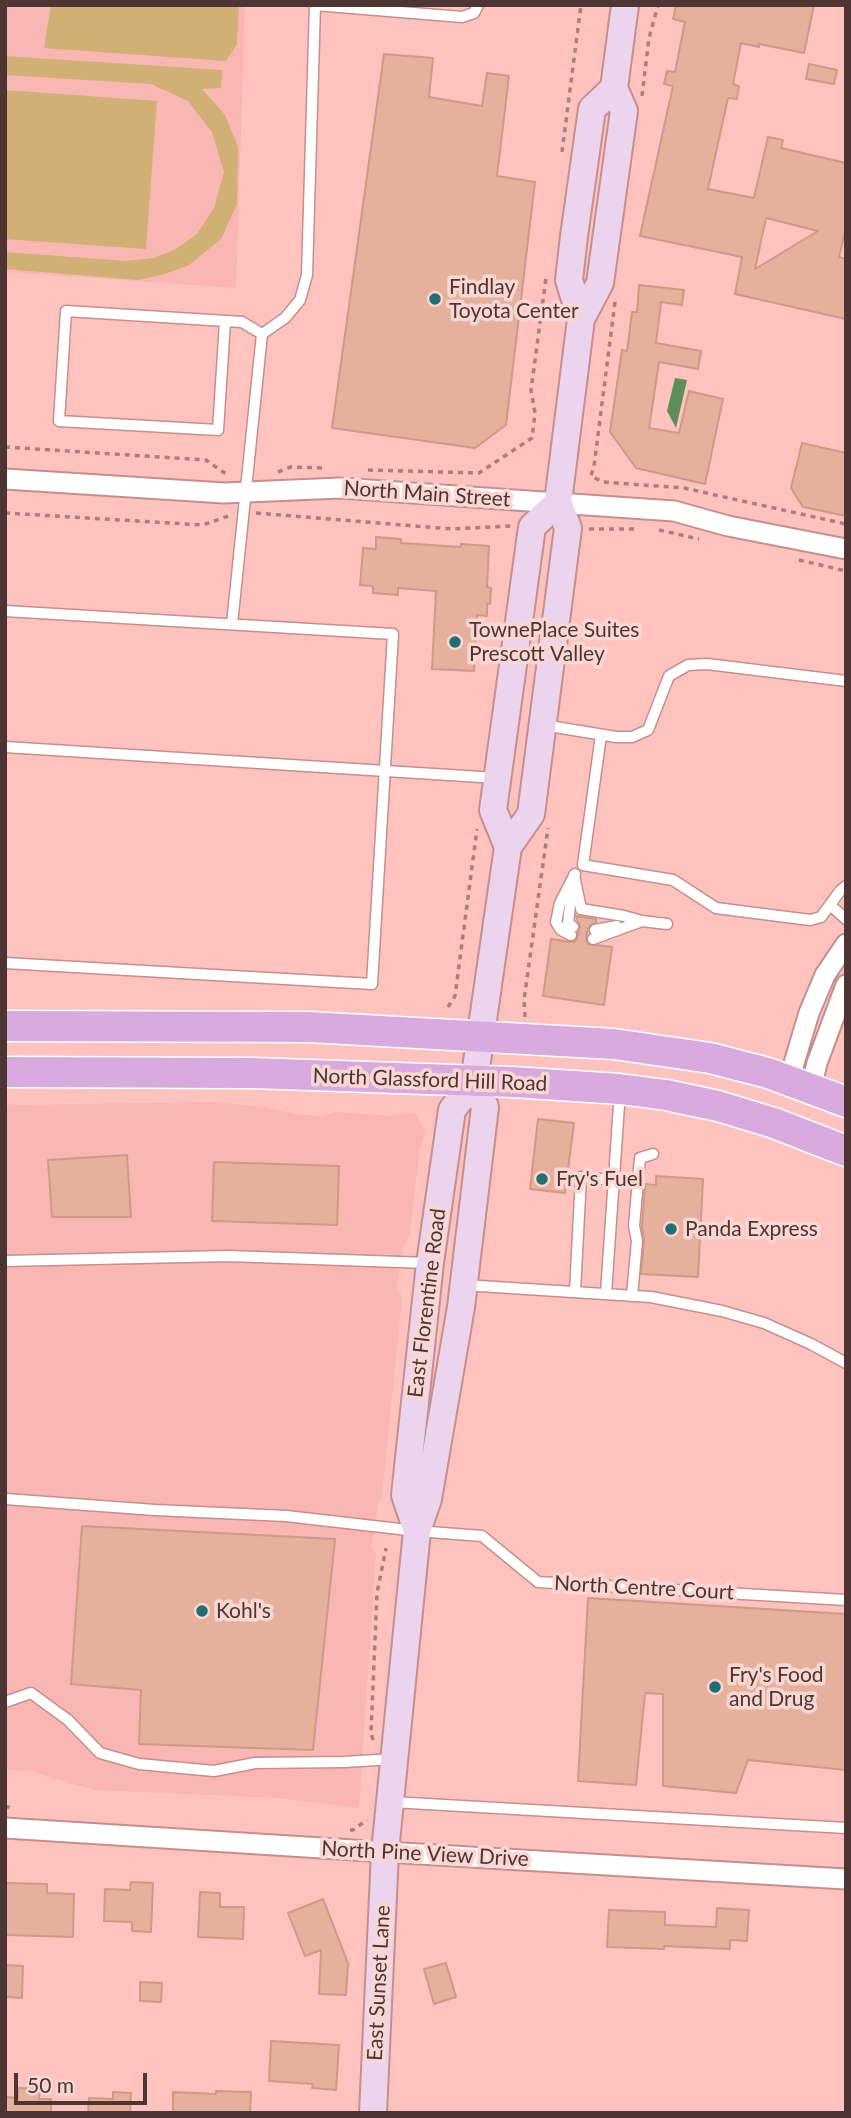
<!DOCTYPE html>
<html>
<head>
<meta charset="utf-8">
<style>
	body { margin:0 }
	#map { position:relative; width:851px; height:2118px; overflow:hidden; background:#fec3bf; font-family:Lato,sans-serif }
	canvas { display:block }
	.frame { position:absolute; inset:0; border:7px solid #4c3533; pointer-events:none }
	.scale { position:absolute; left:14px; top:2073px; width:133px; height:32px; box-sizing:border-box; border:4px solid #4c3533; border-top:0; padding-left:9px; font-size:21px; line-height:24px; white-space:nowrap; color:#4c3533; -webkit-text-stroke:5px #fbd7d4; paint-order:stroke }
</style>
</head>
<body>
<div id="map">
<canvas width="851" height="2118"></canvas>
<div class="frame"></div>
<div class="scale">50 m</div>
</div>
<script>
const g = document.querySelector('canvas').getContext('2d');
g.lineJoin = 'round';
function paint(path, color) { g.fillStyle = color; g.fill(path, 'evenodd'); }
const poly = rows => new Path2D(rows.map(r => 'M' + r).join(''));
function strokePath(path, color, width, dash) { g.strokeStyle = color; g.lineWidth = width; g.lineCap = dash ? 'butt' : 'round'; g.setLineDash(dash || []); g.stroke(path); }
function write(font, color, halo, rows, align = 'center') {
  g.font = font + ' Lato,sans-serif'; g.lineWidth = 7; g.setLineDash([]); g.textBaseline = 'middle'; g.strokeStyle = halo; g.fillStyle = color; for (const [text, x, y, turn = 0] of rows) {
    g.save(); g.translate(x, y); g.rotate((+turn || 0) * Math.PI / 180); g.textAlign = isNaN(turn) ? turn : align; if (halo) g.strokeText(text, 0, 0); g.fillText(text, 0, 0); g.restore();
  }
}
paint(poly([
	[5,5,245,5,236,288,5,272],
	[215,1102,265,1107,296,1114,318,1116,335,1112,390,1116,415,1112,425,1132,419,1155,410,1234,403,1248,397,1284,402,1299,382,1497,378,1504,371,1548,376,1553,359,1808,278,1798,95,1790,29,1771,5,1769,5,1108,11,1105]
]), '#f9b6b3');
paint(poly([
	[51,5,239,5,237,44,226,61,44,48],
	[5,56,222,70,221,88,202,89,225,115,238,147,237,204,221,239,189,265,162,275,138,280,5,269,5,252,126,261,154,258,176,249,197,234,214,208,224,172,212,132,188,101,151,84,5,75],
	[5,90,157,101,146,249,5,239]
]), '#d0b074');
paint(poly([
	[675,378,687,380,676,428,667,411]
]), '#5d8f59');
const building = poly([
	[676,5,814,5,804,53,759,44,759,47,741,43,733,84,739,86,737,99,728,98,708,189,754,198,768,137,783,140,781,148,846,163,846,228,839,257,846,259,846,319,735,294,742,257,640,236,673,86,664,84,667,71,675,72,685,22,673,19,676,5],
	[766,218,818,231,755,269,766,218],
	[384,54,433,58,429,97,482,106,487,73,509,76,497,176,535,182,506,425,475,448,332,428,384,54],
	[809,64,837,70,834,84,806,79,809,64],
	[639,285,684,290,682,305,661,302,656,343,701,351,698,369,659,362,649,428,679,433,689,391,723,399,705,484,636,468,610,432,622,350,627,351,632,312,637,312,639,285],
	[802,443,846,453,846,516,803,507,791,488,802,443],
	[376,537,401,539,401,543,461,547,461,544,489,546,487,587,491,588,490,604,487,604,487,616,477,615,474,671,432,669,436,591,398,588,398,595,373,593,373,586,360,585,363,548,376,549,376,537],
	[576,916,596,919,596,922,588,928,586,938,588,944,612,947,604,1005,543,996,551,939,571,942,576,941,580,927,576,916],
	[538,1119,574,1123,565,1193,530,1189,538,1119],
	[127,1155,131,1217,52,1217,48,1160,127,1155],
	[214,1162,339,1166,337,1225,212,1221,214,1162],
	[656,1176,703,1179,698,1277,641,1274,644,1241,642,1226,645,1184,656,1185,656,1176],
	[82,1526,335,1539,313,1750,139,1744,141,1690,71,1684,82,1526],
	[588,1598,846,1614,846,1770,748,1760,736,1793,663,1786,663,1694,645,1693,636,1785,578,1781,588,1598],
	[131,1882,153,1883,151,1932,132,1931,132,1922,104,1921,105,1889,130,1890,131,1882],
	[5,1883,47,1884,47,1893,74,1894,73,1937,5,1935,5,1883],
	[200,1892,220,1893,220,1907,244,1907,243,1939,198,1937,200,1892],
	[323,1899,348,1963,346,1995,319,1994,321,1950,305,1956,288,1913,323,1899],
	[717,1908,749,1910,747,1941,730,1940,730,1949,664,1946,664,1949,607,1947,609,1910,665,1912,665,1925,716,1927,717,1908],
	[446,1963,456,1997,434,2004,424,1969,446,1963],
	[5,1965,23,1966,22,1998,5,1997,5,1965],
	[140,1982,162,1983,161,2002,140,2001,140,1982],
	[271,2041,339,2045,336,2090,312,2088,313,2084,269,2081,271,2041],
	[18,2088,40,2089,39,2099,51,2099,51,2113,5,2113,5,2097,18,2098,18,2088],
	[216,2091,251,2092,250,2113,173,2113,173,2092,216,2094,216,2091],
	[113,2092,131,2093,130,2113,88,2113,89,2098,113,2099,113,2092]
]);
paint(building, '#e5b19c');
strokePath(building, '#cd9a86', 2);
const lane = poly([
	[315,5,462,17,474,13,478,5],
	[225,322,218,430,59,421,66,311,242,322,262,334],
	[5,611,393,634,372,984,5,963],
	[232,624,262,334,285,318,300,300,307,275,315,5],
	[543,725,616,737,632,737,648,730,669,676,688,665,707,664,846,681],
	[601,735,583,865,673,880,716,908,810,920,821,917,840,891,846,886],
	[5,747,497,778],
	[574,875,581,909,624,916,642,921],
	[572,888,568,923,573,927],
	[831,906,846,919],
	[595,930,617,926],
	[571,935,561,930,556,922,560,903,575,874],
	[593,939,642,921,667,924],
	[5,1261,228,1256,428,1263],
	[464,1285,651,1297,722,1311,764,1323,811,1344,846,1363],
	[575,1292,581,1177,614,1180],
	[606,1293,620,1091],
	[632,1296,637,1241,634,1226,640,1158,653,1154],
	[5,1499,155,1510,286,1516,417,1531,482,1536,538,1582,846,1600],
	[5,1702,31,1693,68,1720,100,1753,139,1764,214,1771,255,1763,344,1762,393,1759],
	[392,1802,846,1828]
]);
const street = poly([
	[5,479,224,493,340,488,674,511,728,526,846,549],
	[789,1080,809,1013,825,975,846,944],
	[811,1089,817,1063,846,985],
	[5,1828,385,1852,846,1879]
]);
const secondary = poly([
	[581,319,569,280,574,236,592,109,614,88],
	[558,502,532,527,493,810,508,847,531,814,568,528,558,502,581,319,600,283,624,111,614,88,625,5],
	[417,1531,405,1495,430,1263,452,1110,474,1082],
	[373,2113,385,1852,417,1531,428,1499,461,1307,485,1107,474,1082,508,847]
]);
const primary = poly([
	[5,1026,309,1027,614,1044,710,1058,768,1073,846,1102],
	[5,1072,252,1073,513,1082,620,1089,666,1095,718,1106,774,1123,846,1151]
]);
strokePath(lane, '#c68f8c', 13);
strokePath(street, '#c68f8c', 23);
strokePath(secondary, '#c68f8c', 30);
strokePath(primary, '#fff', 33);
strokePath(poly([
	[642,96,649,38,658,5],
	[562,152,581,5],
	[615,302,594,466,591,476,603,482,684,488,846,524],
	[5,447,206,460,226,474],
	[368,470,479,473,532,438,535,413,531,390,546,278],
	[278,472,291,467,326,468],
	[5,513,203,525,231,515],
	[256,513,452,529,512,526],
	[589,529,637,529],
	[659,530,699,539],
	[799,560,846,571],
	[448,1007,455,996,477,829],
	[525,1017,524,1000,548,828],
	[373,1740,371,1733,377,1593,386,1548],
	[5,1806,14,1809],
	[350,1830,353,1830,367,1820]
]), '#aa807d', 3.5, [5, 5]);
strokePath(lane, '#fff', 10);
strokePath(street, '#fff', 19);
strokePath(secondary, '#ecd4ef', 26);
strokePath(primary, '#d8aadf', 30);
for (const [x, y, r, color] of [
	[435,299,7,"#236e73"],
	[455,642,7,"#236e73"],
	[542,1179,7,"#236e73"],
	[671,1229,7,"#236e73"],
	[202,1611,7,"#236e73"],
	[715,1687,7,"#236e73"]
]) { const dot = new Path2D(); dot.arc(x, y, r, 0, 2 * Math.PI); g.fillStyle = color; g.fill(dot); strokePath(dot, '#fbd7d4', 2.5); }
write('21px', '#4c3533', '#fbd7d4', [
	["Findlay",449,287],
	["Toyota Center",449,311],
	["TownePlace Suites",469,630],
	["Prescott Valley",469,654],
	["Fry's Fuel",556,1179],
	["Panda Express",685,1229],
	["Kohl's",216,1611],
	["Fry's Food",729,1675],
	["and Drug",729,1699]
], 'left');
write('21px', '#4c3533', '#fbd7d4', [
	["North Main Street",427,494,4],
	["North Glassford Hill Road",430,1080,2],
	["East Florentine Road",427,1303,-83],
	["North Centre Court",644,1588,3],
	["North Pine View Drive",425,1854,3],
	["East Sunset Lane",379,1983,-87]
]);
</script>
</body>
</html>
